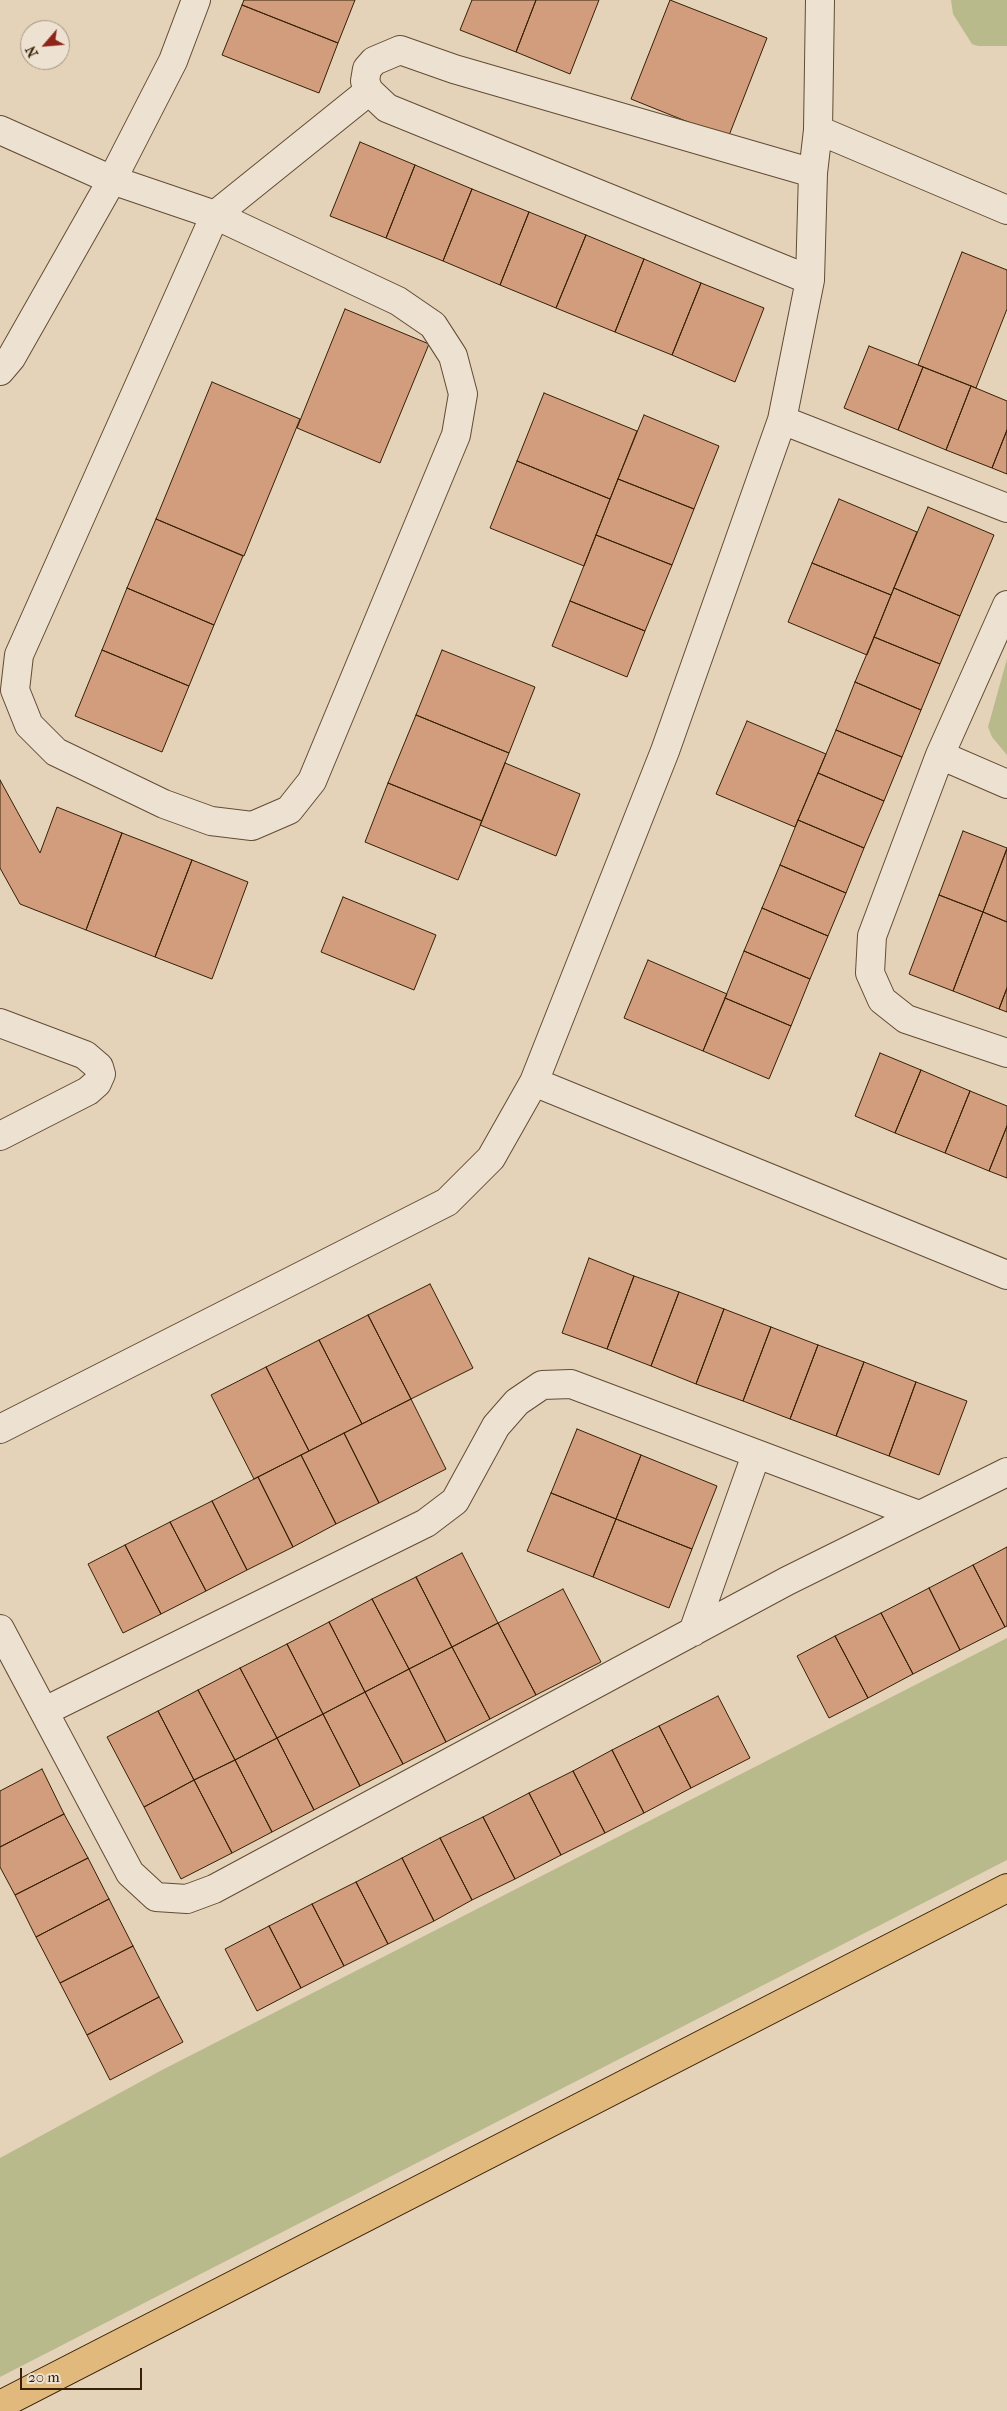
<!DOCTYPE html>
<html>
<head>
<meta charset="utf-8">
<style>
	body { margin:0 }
	#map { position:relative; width:1007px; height:2411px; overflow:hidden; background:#e4d2b9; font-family:"IM FELL French Canon",serif }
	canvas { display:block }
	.north { position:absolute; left:20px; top:20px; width:50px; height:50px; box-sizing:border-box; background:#ede2d2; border:1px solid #a49480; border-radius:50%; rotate:243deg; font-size:14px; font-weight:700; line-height:20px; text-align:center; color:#372006 }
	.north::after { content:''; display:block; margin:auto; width:18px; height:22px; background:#8f2418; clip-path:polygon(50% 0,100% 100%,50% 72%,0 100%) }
	.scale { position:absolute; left:20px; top:2368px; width:122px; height:22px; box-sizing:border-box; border:2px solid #372006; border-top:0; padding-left:6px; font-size:15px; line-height:18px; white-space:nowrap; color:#372006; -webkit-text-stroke:4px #ede2d2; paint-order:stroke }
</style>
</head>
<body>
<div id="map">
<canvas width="1007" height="2411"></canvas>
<div class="north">N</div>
<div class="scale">20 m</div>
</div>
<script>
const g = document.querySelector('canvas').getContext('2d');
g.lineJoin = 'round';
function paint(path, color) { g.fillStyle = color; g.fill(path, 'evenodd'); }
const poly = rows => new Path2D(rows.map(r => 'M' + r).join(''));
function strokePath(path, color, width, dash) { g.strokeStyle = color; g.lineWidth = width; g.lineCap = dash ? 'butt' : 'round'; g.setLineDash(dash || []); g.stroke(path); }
paint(poly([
	[951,0,1007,0,1007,46,978,46,972,44,953,14],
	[1007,659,1007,755,992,737,988,727],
	[1007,1638,1007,1860,0,2377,0,2158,162,2070]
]), '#b9ba8c');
const building = poly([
	[244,0,355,0,338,43,242,5,244,0],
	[472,0,536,0,516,52,460,30,472,0],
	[536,0,599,0,570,74,516,52,536,0],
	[670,0,767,38,728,138,631,99,670,0],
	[242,5,338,43,319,93,222,55,242,5],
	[360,142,415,165,386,238,330,216,360,142],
	[415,165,472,189,443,261,386,238,415,165],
	[472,189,529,212,500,285,443,261,472,189],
	[529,212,586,235,556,308,500,285,529,212],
	[586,235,644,259,615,332,556,308,586,235],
	[962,252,1007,270,1007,309,976,388,918,365,962,252],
	[644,259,701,283,672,355,615,332,644,259],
	[701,283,764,308,735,382,672,355,701,283],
	[345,309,429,344,380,463,297,428,345,309],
	[869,346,923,367,898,430,844,408,869,346],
	[923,367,971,386,946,450,898,430,923,367],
	[212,382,300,419,244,556,156,519,212,382],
	[971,386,1007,401,1007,430,992,468,946,450,971,386],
	[544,393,637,431,610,499,517,461,544,393],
	[644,415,719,446,694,509,618,479,644,415],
	[1007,430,1007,474,992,468,1007,430],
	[517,461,610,499,584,566,490,528,517,461],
	[618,479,694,509,672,565,596,535,618,479],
	[839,499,917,532,891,595,812,563,839,499],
	[928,507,994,535,960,616,894,588,928,507],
	[156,519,243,556,214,625,127,588,156,519],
	[596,535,672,565,645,631,570,601,596,535],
	[812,563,891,595,867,655,788,622,812,563],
	[127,588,214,625,189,686,102,650,127,588],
	[894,588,960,616,940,664,874,637,894,588],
	[570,601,645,631,627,677,552,646,570,601],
	[874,637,940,664,921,710,855,682,874,637],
	[102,650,189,686,162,752,75,716,102,650],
	[442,650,535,687,509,753,416,715,442,650],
	[855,682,921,710,902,757,836,730,855,682],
	[416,715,509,753,482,821,388,783,416,715],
	[747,721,826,754,795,827,716,794,747,721],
	[836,730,902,757,884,801,818,773,836,730],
	[505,763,580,794,556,856,480,825,505,763],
	[818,773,884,801,864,848,798,820,818,773],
	[0,780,40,853,57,807,122,833,86,930,20,904,0,868,0,780],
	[388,783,482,821,458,880,365,842,388,783],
	[798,820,864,848,846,893,780,865,798,820],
	[963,831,1007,848,983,912,939,895,963,831],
	[122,833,192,860,155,957,86,930,122,833],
	[1007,849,1007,922,983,912,1007,849],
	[192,860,248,882,212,979,155,957,192,860],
	[780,865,846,893,828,936,762,908,780,865],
	[939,895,983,912,953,991,909,974,939,895],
	[343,897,436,935,414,990,321,952,343,897],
	[762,908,828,936,810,979,744,951,762,908],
	[983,912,1007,922,1007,988,999,1009,953,991,983,912],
	[744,951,810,979,791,1026,725,998,744,951],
	[648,960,727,994,703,1051,624,1018,648,960],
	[1007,988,1007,1012,999,1009,1007,988],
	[725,998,791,1026,769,1079,703,1051,725,998],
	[880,1053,921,1070,895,1133,855,1116,880,1053],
	[921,1070,970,1091,945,1153,895,1133,921,1070],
	[970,1091,1007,1106,1007,1126,989,1171,945,1153,970,1091],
	[1007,1126,1007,1178,989,1171,1007,1126],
	[589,1258,634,1276,607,1349,562,1333,589,1258],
	[634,1276,679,1292,651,1366,607,1349,634,1276],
	[430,1284,473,1368,411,1399,368,1315,430,1284],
	[679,1292,724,1309,696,1384,651,1366,679,1292],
	[724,1309,771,1327,743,1401,696,1384,724,1309],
	[368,1315,411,1399,362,1424,319,1340,368,1315],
	[771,1327,818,1345,790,1419,743,1401,771,1327],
	[319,1340,362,1424,309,1451,266,1367,319,1340],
	[818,1345,864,1362,836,1436,790,1419,818,1345],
	[864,1362,916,1382,889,1456,836,1436,864,1362],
	[266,1367,309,1451,254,1479,211,1395,266,1367],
	[916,1382,967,1401,939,1475,889,1456,916,1382],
	[411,1399,446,1469,379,1503,344,1433,411,1399],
	[577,1429,641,1455,616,1519,551,1493,577,1429],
	[344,1433,379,1503,336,1524,301,1455,344,1433],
	[301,1455,336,1524,293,1547,258,1477,301,1455],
	[641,1455,717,1486,692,1549,616,1519,641,1455],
	[258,1477,293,1547,247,1570,212,1501,258,1477],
	[551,1493,616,1519,593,1577,527,1551,551,1493],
	[212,1501,247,1570,206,1591,170,1522,212,1501],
	[616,1519,692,1549,669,1608,593,1577,616,1519],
	[170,1522,206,1591,161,1614,125,1545,170,1522],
	[125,1545,161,1614,123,1633,88,1564,125,1545],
	[1007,1547,1007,1626,1005,1627,973,1565,1007,1547],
	[462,1553,498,1623,452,1647,416,1577,462,1553],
	[973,1565,1005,1627,960,1650,929,1588,973,1565],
	[416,1577,452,1647,409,1669,372,1599,416,1577],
	[929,1588,960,1650,913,1674,881,1613,929,1588],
	[563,1589,601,1662,536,1695,498,1623,563,1589],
	[372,1599,409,1669,365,1692,329,1622,372,1599],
	[881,1613,913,1674,868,1698,835,1636,881,1613],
	[329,1622,365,1692,323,1714,287,1644,329,1622],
	[498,1623,536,1695,490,1719,452,1647,498,1623],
	[835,1636,868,1698,829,1718,797,1656,835,1636],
	[287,1644,323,1714,277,1738,240,1668,287,1644],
	[452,1647,490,1719,446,1742,409,1669,452,1647],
	[240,1668,277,1738,235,1760,198,1690,240,1668],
	[409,1669,446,1742,403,1764,365,1692,409,1669],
	[198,1690,235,1760,194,1780,158,1711,198,1690],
	[365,1692,403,1764,360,1786,323,1714,365,1692],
	[718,1696,750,1758,691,1788,659,1726,718,1696],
	[158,1711,194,1780,144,1807,107,1737,158,1711],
	[323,1714,360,1786,314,1810,277,1738,323,1714],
	[659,1726,691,1788,644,1813,612,1750,659,1726],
	[277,1738,314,1810,272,1832,235,1760,277,1738],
	[612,1750,644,1813,605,1833,573,1771,612,1750],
	[235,1760,272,1832,232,1853,194,1780,235,1760],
	[42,1769,64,1814,0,1847,0,1791,42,1769],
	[573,1771,605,1833,561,1855,529,1793,573,1771],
	[194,1780,232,1853,181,1879,144,1807,194,1780],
	[529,1793,561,1855,515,1879,483,1817,529,1793],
	[64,1814,88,1858,15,1895,0,1867,0,1847,64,1814],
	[483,1817,515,1879,472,1900,440,1838,483,1817],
	[440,1838,472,1900,434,1921,402,1858,440,1838],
	[88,1858,109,1899,36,1937,15,1895,88,1858],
	[402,1858,434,1921,388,1944,356,1882,402,1858],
	[356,1882,388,1944,344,1966,312,1904,356,1882],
	[109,1899,133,1946,60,1983,36,1937,109,1899],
	[312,1904,344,1966,301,1988,269,1926,312,1904],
	[269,1926,301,1988,257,2011,225,1949,269,1926],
	[133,1946,159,1997,87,2035,60,1983,133,1946],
	[159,1997,183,2042,110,2080,87,2035,159,1997]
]);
paint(building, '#d19d7c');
strokePath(building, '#372006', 1);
const minor = poly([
	[820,0,818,130,813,173,810,280,782,420,1007,508],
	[0,130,112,180,173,61,196,0],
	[818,130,1007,210],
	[215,215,398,301,433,325,453,356,463,394,456,435,312,781,289,810,252,826,211,821,164,804,56,752,29,725,15,690,19,655,215,215],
	[810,280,387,108,369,91,365,81,367,69,374,61,400,50,454,69,813,173],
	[0,371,11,358,112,180,215,215,369,91],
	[1007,605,940,755,872,936,870,973,882,1000,906,1019,1007,1053],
	[940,755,1007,784],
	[0,1023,85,1055,99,1067,101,1074,97,1083,88,1091,0,1136],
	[534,1082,1007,1275],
	[0,1429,447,1202,491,1158,534,1082,665,751,782,420],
	[0,1629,130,1873,156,1897,187,1899,214,1889,787,1581,1007,1472],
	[693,1632,756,1455],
	[45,1711,426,1523,455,1501,496,1426,517,1402,542,1385,571,1384,919,1515]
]);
const major = poly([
	[0,2405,1007,1888]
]);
strokePath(minor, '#624c33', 30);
strokePath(major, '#372006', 30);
strokePath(minor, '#ede2d2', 28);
strokePath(major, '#e2b97c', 28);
</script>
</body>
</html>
